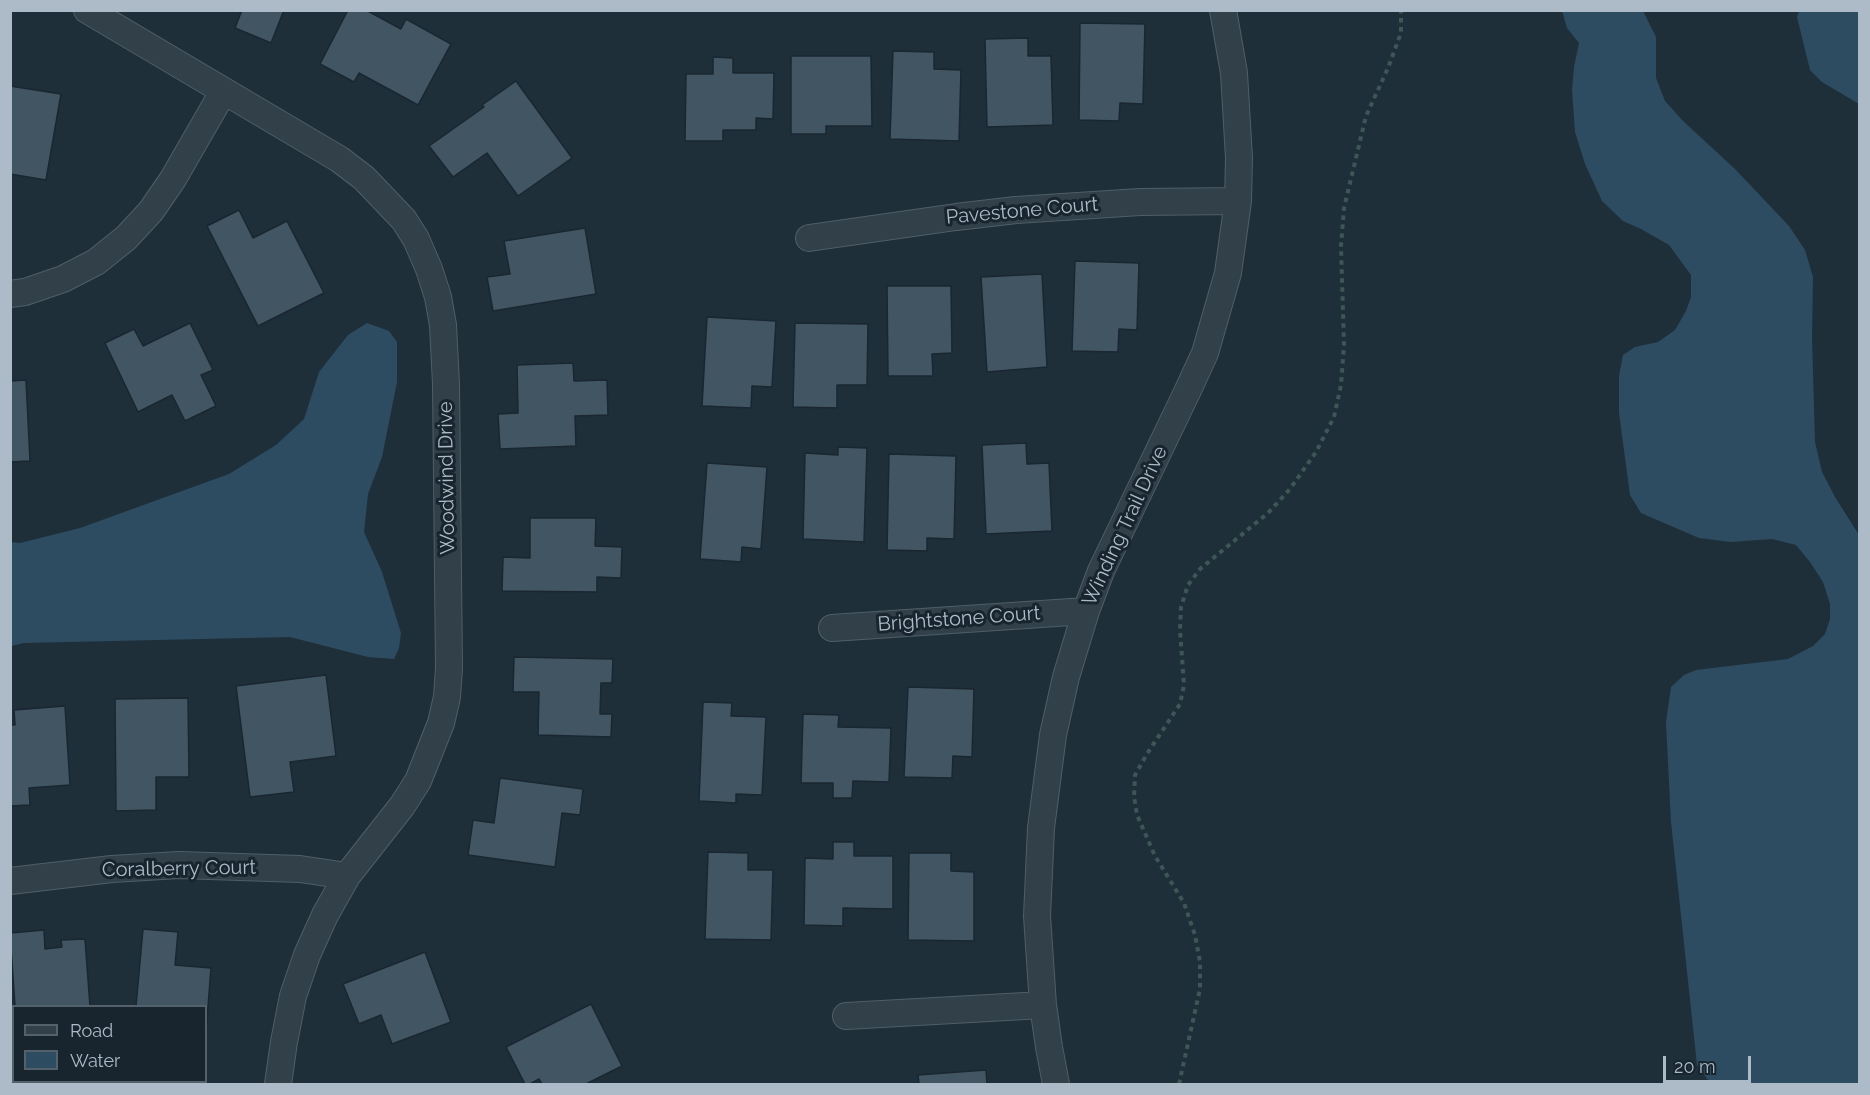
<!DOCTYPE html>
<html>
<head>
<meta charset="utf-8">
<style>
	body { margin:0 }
	#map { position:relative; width:1870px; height:1095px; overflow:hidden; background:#1e2f3a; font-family:Raleway,sans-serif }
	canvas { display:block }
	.frame { position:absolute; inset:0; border:12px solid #acbbc7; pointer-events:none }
	.legend { position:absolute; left:12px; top:1005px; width:195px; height:78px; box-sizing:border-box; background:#18252f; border:2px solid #53616c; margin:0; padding:8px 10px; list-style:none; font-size:18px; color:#acbbc7 }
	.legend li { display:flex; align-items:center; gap:12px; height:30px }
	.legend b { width:30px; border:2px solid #53616c }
	.scale { position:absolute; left:1663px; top:1056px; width:88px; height:27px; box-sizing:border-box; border:3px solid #acbbc7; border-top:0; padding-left:8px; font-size:18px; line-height:21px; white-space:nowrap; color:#acbbc7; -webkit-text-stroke:4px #18252f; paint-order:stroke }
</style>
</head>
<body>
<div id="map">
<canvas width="1870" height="1095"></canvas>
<div class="frame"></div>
<ul class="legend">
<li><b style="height:8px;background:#32404a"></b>Road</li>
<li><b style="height:16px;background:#2e4c61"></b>Water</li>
</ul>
<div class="scale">20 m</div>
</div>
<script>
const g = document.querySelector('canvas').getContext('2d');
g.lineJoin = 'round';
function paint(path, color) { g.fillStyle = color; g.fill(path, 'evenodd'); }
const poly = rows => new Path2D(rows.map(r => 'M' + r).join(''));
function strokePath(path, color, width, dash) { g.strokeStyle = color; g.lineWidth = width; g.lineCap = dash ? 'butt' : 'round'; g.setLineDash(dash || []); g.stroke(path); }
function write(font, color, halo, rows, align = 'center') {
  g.font = font + ' Raleway,sans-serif'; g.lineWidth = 6; g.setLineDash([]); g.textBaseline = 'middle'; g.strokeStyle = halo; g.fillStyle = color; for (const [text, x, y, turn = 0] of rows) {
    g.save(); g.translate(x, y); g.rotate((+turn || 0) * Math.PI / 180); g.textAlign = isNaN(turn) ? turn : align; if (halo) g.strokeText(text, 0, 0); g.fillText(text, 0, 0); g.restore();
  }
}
paint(poly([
	[1562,11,1643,11,1656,37,1656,78,1665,101,1683,121,1735,169,1789,226,1805,250,1813,277,1812,337,1815,442,1822,472,1835,497,1859,535,1859,1084,1711,1084,1697,1065,1671,822,1666,722,1671,687,1684,675,1696,670,1788,659,1813,646,1825,634,1830,619,1830,604,1823,582,1810,562,1796,545,1772,539,1731,542,1699,538,1641,513,1630,495,1619,413,1619,376,1623,355,1635,347,1658,342,1675,330,1686,311,1691,297,1691,275,1669,245,1641,229,1623,221,1602,201,1585,164,1575,132,1572,90,1574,67,1579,43,1567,28],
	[1799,11,1859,11,1859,104,1822,82,1810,70,1797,17],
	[367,323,389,331,397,342,397,382,382,457,368,494,364,532,382,572,401,633,399,648,394,659,368,657,290,637,24,643,11,646,11,542,20,543,80,528,229,474,276,445,304,419,319,372,348,335]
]), '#2e4c61');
const building = poly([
	[242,10,284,10,271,43,235,28,242,10],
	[348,10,366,10,401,29,406,19,451,44,418,105,359,73,354,82,320,64,348,10],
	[1080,23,1145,24,1143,104,1120,103,1119,121,1079,120,1080,23],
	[1028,38,1028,56,1051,56,1053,125,987,127,985,39,1028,38],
	[893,51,934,52,934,69,961,70,959,141,890,139,893,51],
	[791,56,871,56,872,126,826,126,826,134,791,134,791,56],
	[713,57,733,58,733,73,774,73,773,119,756,118,756,130,723,130,723,141,685,141,686,74,713,74,713,57],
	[516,81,572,158,518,196,487,153,453,177,429,146,484,107,482,105,516,81],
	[10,86,61,94,46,180,10,174,10,86],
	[239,210,253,238,287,221,324,293,258,326,207,226,239,210],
	[585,228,596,294,493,311,487,277,510,274,504,241,585,228],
	[1075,261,1139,263,1137,330,1119,329,1118,352,1072,351,1075,261],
	[1042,274,1047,367,987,372,981,277,1042,274],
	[887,286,951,286,952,353,932,354,933,376,888,376,887,286],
	[707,317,776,321,772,387,752,386,751,408,702,406,707,317],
	[190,323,213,370,201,375,216,406,185,421,172,395,138,412,105,343,134,329,143,346,190,323],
	[795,323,868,324,867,385,837,385,837,408,793,407,795,323],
	[573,363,574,381,607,380,608,415,575,416,576,446,500,449,498,414,518,413,517,365,573,363],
	[26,380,30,461,10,462,10,381,26,380],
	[1026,443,1027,464,1049,463,1052,531,986,534,982,445,1026,443],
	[838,447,867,448,864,542,803,539,805,453,838,455,838,447],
	[889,454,956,456,954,539,927,538,927,551,887,550,889,454],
	[707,463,767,467,761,549,742,547,741,562,700,559,707,463],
	[530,518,596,518,595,546,622,547,621,578,597,577,597,592,502,591,503,557,530,558,530,518],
	[514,657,613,659,612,683,601,683,600,714,612,714,611,737,538,735,539,692,513,692,514,657],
	[326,675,336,756,290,762,294,792,250,797,236,686,326,675],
	[908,687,974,689,972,757,953,756,952,778,904,777,908,687],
	[188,698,189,777,156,777,156,810,116,811,115,699,188,698],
	[703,702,732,703,731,716,766,717,762,795,736,794,736,803,699,801,703,702],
	[65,706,70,785,29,788,30,805,10,806,10,725,15,725,14,710,65,706],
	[803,714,839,715,838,727,891,728,889,782,853,781,852,798,833,798,833,783,801,783,803,714],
	[500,778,583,789,580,815,562,813,555,867,468,855,473,820,494,823,500,778],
	[833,842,854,842,854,856,893,856,893,909,843,908,843,926,804,925,805,858,833,859,833,842],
	[708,852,748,853,748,870,773,870,771,940,705,939,708,852],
	[909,853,951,853,951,871,974,872,974,941,908,940,909,853],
	[143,929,178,932,175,965,211,968,206,1033,206,1006,136,1006,143,929],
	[44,930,45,949,62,947,61,940,85,939,90,1006,15,1006,10,933,44,930],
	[425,952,451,1022,392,1044,381,1015,359,1024,343,984,425,952],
	[591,1004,622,1066,586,1084,542,1084,539,1079,530,1084,525,1084,506,1047,591,1004],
	[986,1070,987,1084,919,1084,918,1075,986,1070]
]);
paint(building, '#415562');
strokePath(building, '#1a2731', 1.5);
const street = poly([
	[87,10,339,159,364,178,404,220,416,239,429,269,438,297,443,325,446,384,449,668,447,697,441,723,418,781,402,806,347,876,325,915,307,955,293,996,284,1042,278,1084],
	[809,238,956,217,1016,210,1140,202,1238,201],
	[10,294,25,292,63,279,96,262,126,238,151,211,173,179,223,92],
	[832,628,1086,611],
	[10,881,112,869,179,865,300,869,347,876],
	[846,1016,1043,1005],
	[1056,1084,1049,1047,1043,1005,1037,916,1041,828,1053,735,1066,677,1086,611,1101,571,1188,390,1205,353,1228,273,1238,201,1239,158,1234,73,1223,10]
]);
strokePath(street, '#505e68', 28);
strokePath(poly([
	[1179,1084,1200,989,1200,962,1195,935,1184,903,1155,856,1137,815,1134,796,1135,775,1147,754,1180,704,1184,685,1180,630,1181,607,1188,585,1200,569,1268,513,1290,489,1316,452,1334,417,1341,385,1344,345,1341,246,1344,208,1366,116,1388,68,1401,33,1401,10]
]), '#3e5756', 4, [4.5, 4.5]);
strokePath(street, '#32404a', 26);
write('20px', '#acbbc7', '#18252f', [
	["Pavestone Court",1022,211,-5],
	["Woodwind Drive",447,478,-91],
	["Winding Trail Drive",1125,526,-65],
	["Brightstone Court",959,619,-4],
	["Coralberry Court",179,869,-1]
]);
</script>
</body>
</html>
